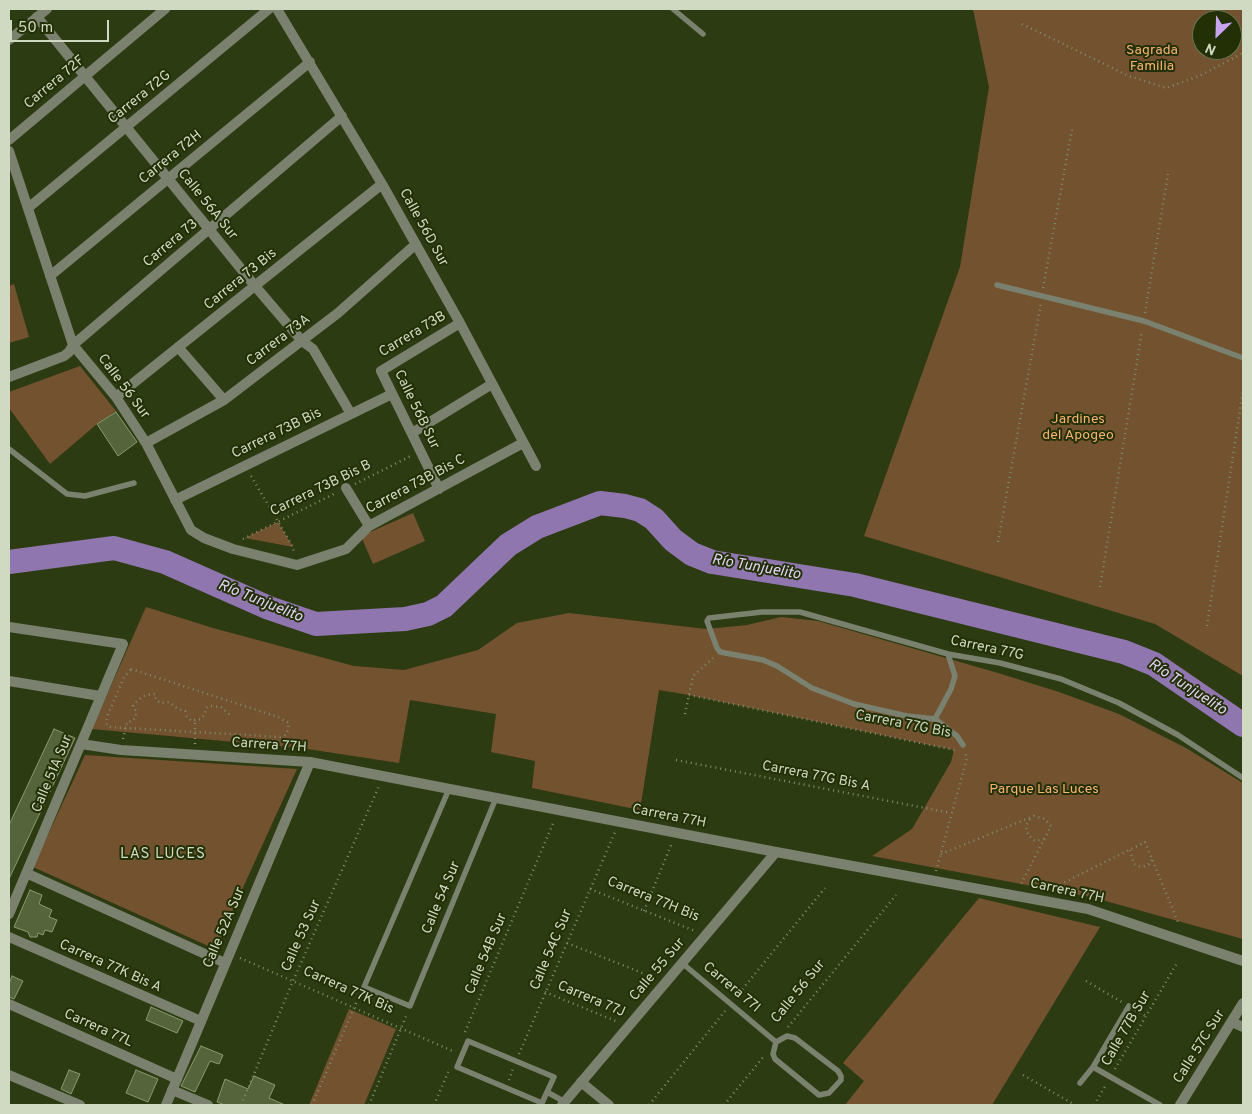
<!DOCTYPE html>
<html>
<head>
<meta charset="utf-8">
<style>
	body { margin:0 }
	#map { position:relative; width:1252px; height:1114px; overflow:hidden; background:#2d3b12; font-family:Overpass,sans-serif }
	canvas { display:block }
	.frame { position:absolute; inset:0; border:10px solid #d0d9c2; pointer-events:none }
	.north { position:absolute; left:1192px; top:10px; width:50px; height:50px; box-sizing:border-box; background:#233006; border:1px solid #687451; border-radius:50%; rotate:204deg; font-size:14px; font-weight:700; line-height:20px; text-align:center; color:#d0d9c2 }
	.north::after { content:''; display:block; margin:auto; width:18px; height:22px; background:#c7a6ef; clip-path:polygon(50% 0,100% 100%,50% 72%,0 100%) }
	.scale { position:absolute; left:10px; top:20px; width:99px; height:22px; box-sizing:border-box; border:2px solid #d0d9c2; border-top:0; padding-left:6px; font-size:15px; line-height:18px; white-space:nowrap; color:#d0d9c2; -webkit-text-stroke:4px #233006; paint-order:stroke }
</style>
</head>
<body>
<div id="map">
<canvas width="1252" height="1114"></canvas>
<div class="frame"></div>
<div class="north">N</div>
<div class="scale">50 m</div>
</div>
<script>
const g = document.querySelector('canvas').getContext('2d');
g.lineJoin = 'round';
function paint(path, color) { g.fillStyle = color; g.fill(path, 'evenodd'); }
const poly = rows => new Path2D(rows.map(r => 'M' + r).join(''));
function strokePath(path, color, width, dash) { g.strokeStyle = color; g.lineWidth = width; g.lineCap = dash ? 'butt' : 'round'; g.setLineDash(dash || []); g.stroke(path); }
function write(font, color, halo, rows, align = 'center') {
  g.font = font + ' Overpass,sans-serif'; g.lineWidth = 4; g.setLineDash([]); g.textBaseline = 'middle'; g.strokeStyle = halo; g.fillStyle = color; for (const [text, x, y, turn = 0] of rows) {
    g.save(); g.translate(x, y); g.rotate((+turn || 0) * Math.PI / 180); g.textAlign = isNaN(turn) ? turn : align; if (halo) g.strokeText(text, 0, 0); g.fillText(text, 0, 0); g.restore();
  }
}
paint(poly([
	[973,9,1243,9,1243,676,1155,624,864,536,960,267,989,87],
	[1202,20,1232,20,1232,50,1202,50],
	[14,284,29,337,9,343,9,286],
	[80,366,116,411,97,424,50,464,9,408,9,392],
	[413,513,425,541,373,564,361,536],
	[278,522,293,547,245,538],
	[146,607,213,628,354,666,404,670,478,650,517,623,569,613,706,629,747,625,781,617,818,621,998,673,1059,692,1119,714,1186,748,1243,783,1243,939,1091,897,872,856,912,829,951,762,954,750,689,695,659,690,640,810,532,788,535,761,491,752,496,714,410,700,399,763,301,748,92,729],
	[85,755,297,769,215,949,33,867],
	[979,898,1100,927,992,1105,845,1105,864,1081,843,1063],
	[349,1009,396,1029,364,1105,309,1105]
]), '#735230');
strokePath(poly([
	[9,562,114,548,165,562,269,608,316,624,405,619,428,614,444,606,508,545,537,527,600,503,625,506,640,510,654,519,673,540,692,554,712,562,855,585,1124,652,1154,664,1243,725]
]), '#9076ae', 24);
const building = poly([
	[116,412,137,442,118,456,97,424,116,412],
	[54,729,75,738,9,879,9,825,54,729],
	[30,890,42,895,39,904,52,910,49,917,57,920,52,932,45,930,43,935,38,933,37,937,30,937,28,932,14,927,30,890],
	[12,976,23,981,14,999,9,997,9,984,12,976],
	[151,1007,183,1021,177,1033,146,1020,151,1007],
	[201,1046,223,1055,219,1064,210,1061,195,1092,181,1086,201,1046],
	[69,1070,80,1074,71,1094,61,1089,69,1070],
	[136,1070,158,1079,148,1102,126,1093,136,1070],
	[254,1076,275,1085,269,1098,285,1105,225,1105,217,1102,225,1079,248,1089,254,1076]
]);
paint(building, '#55643b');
strokePath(building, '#8a9a6e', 1);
strokePath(poly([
	[1022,24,1129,76,1166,88,1199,76,1243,53],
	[1043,288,1072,129],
	[1145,313,1168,174],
	[251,476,293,547,294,554],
	[355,484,411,456],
	[243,539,336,493],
	[998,542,1041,303],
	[1100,587,1142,331],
	[1207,626,1243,390],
	[131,669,278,717,289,723,287,733,285,735,280,737,109,727,106,723,107,717,124,677,131,669],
	[689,695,954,750,957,749],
	[685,714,693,676,713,658],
	[123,739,127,722,132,721,136,717,136,711,133,706,138,700,146,695,155,694,156,700,161,703,169,702,178,709,185,711,187,717,192,721,201,719,205,714,206,708,210,706,221,707,230,715],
	[195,744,195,722],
	[676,760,951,813],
	[1030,819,1026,826,1028,835,1035,841,1044,839],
	[1130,850,1134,864,1141,867,1148,865,1153,859],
	[941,854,1034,816,1045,819,1051,826,1021,884],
	[936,871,967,758,965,753],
	[590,889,695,931],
	[1051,889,1145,842,1178,922],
	[644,911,672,843],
	[567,943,655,978],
	[240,958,455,1052],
	[1086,981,1122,1002],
	[545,992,618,1022],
	[736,997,825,888],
	[1135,1010,1146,1016],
	[788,1027,896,895],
	[465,1032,554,821],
	[519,1054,615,832],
	[1115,1069,1177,963],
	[1023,1075,1075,1105],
	[509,1080,513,1068],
	[241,1105,293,981,379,786],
	[312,1105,360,994],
	[369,1105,407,1014],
	[434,1105,449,1070],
	[649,1105,725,1011],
	[724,1105,764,1056],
	[1094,1105,1106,1085]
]), '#808c6c', 2.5, [1, 4]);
strokePath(poly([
	[673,9,703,34],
	[997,285,1144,321,1243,358],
	[9,449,67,494,85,496,134,483],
	[935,719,951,689,955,676,948,654],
	[963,745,957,736,935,719,907,716,854,704,812,688,777,666,763,660,720,652,717,648,707,621,709,618,762,612,800,612,948,654,1000,663,1061,679,1119,703,1178,735,1243,778],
	[449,789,364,987,410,1006,496,798],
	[682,963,776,1042,773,1054,775,1059,819,1095,829,1093,841,1080,841,1076,838,1071,795,1038,787,1036,776,1042],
	[1093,1067,1160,1105],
	[1080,1083,1093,1067,1129,1006],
	[547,1092,554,1077,468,1041,457,1067,542,1103,547,1092,565,1102]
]), '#7a816e', 5.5);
strokePath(poly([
	[277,9,382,184,460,323,536,466],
	[37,17,255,286,302,341,313,349,351,414],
	[9,140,165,9],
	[9,151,73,345,116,397,146,443,191,530,204,538,233,549,297,565,346,549,369,526,523,443],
	[28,208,269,9],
	[50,276,310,62],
	[178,347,224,400],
	[9,377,64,356,69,352,73,345,342,116],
	[116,397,382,184],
	[412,433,492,384],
	[146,443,224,400,338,313,416,244],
	[346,488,369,526],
	[439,489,381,371,460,323],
	[175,500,392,394],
	[9,627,123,644,9,914],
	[9,681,100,696],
	[81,744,121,750,310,762],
	[26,873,225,963],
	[9,937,201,1021],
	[9,1004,177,1079],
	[1232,1022,1243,1027],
	[581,1082,609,1105],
	[172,1090,208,1105],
	[562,1105,776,852]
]), '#7a816e', 10);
strokePath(poly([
	[9,40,47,9],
	[9,1075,80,1105],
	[166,1105,310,762,776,852,1088,909,1243,961],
	[1180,1105,1243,1003]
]), '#7a816e', 10);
write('14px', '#f9b46e', '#233006', [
	["Sagrada",1152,51],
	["Familia",1152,67],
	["Jardines",1078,420],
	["del Apogeo",1078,436],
	["Parque Las Luces",1044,790]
]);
write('14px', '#d0d9c2', '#233006', [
	["Carrera 72F",55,83,-40],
	["Carrera 72G",140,98,-39],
	["Carrera 72H",171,158,-39],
	["Calle 56A Sur",207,205,51],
	["Calle 56D Sur",423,228,61],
	["Carrera 73",171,244,-40],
	["Carrera 73 Bis",241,280,-39],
	["Carrera 73B",413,335,-31],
	["Carrera 73A",279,341,-37],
	["Calle 56 Sur",123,387,53],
	["Calle 56B Sur",416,410,64],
	["Carrera 73B Bis",277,434,-26],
	["Carrera 73B Bis C",416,485,-28],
	["Carrera 73B Bis B",321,489,-26],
	["Carrera 77G",987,649,12],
	["Carrera 77G Bis",903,725,11],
	["Carrera 77H",269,746,4],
	["Calle 51A Sur",53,774,-67],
	["Carrera 77G Bis A",816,777,11],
	["Carrera 77H",669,817,11],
	["Carrera 77H",1067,892,12],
	["Calle 54 Sur",442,898,-67],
	["Carrera 77H Bis",653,900,22],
	["Calle 52A Sur",225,928,-67],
	["Calle 53 Sur",302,936,-66],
	["Calle 54C Sur",552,950,-67],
	["Calle 54B Sur",487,954,-67],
	["Carrera 77K Bis A",110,967,24],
	["Calle 55 Sur",658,970,-50],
	["Carrera 77I",731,988,40],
	["Carrera 77K Bis",348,991,24],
	["Calle 56 Sur",799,992,-51],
	["Carrera 77J",591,1000,23],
	["Carrera 77L",98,1029,24],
	["Calle 77B Sur",1127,1029,-60],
	["Calle 57C Sur",1200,1047,-58]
]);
write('italic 15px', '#e3d5f6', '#233006', [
	["Río Tunjuelito",756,568,10],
	["Río Tunjuelito",260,602,22],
	["Río Tunjuelito",1187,688,33]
]);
g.letterSpacing = '1px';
write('15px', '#d0d9c2', '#233006', [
	["LAS LUCES",163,855]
]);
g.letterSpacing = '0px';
</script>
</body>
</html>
